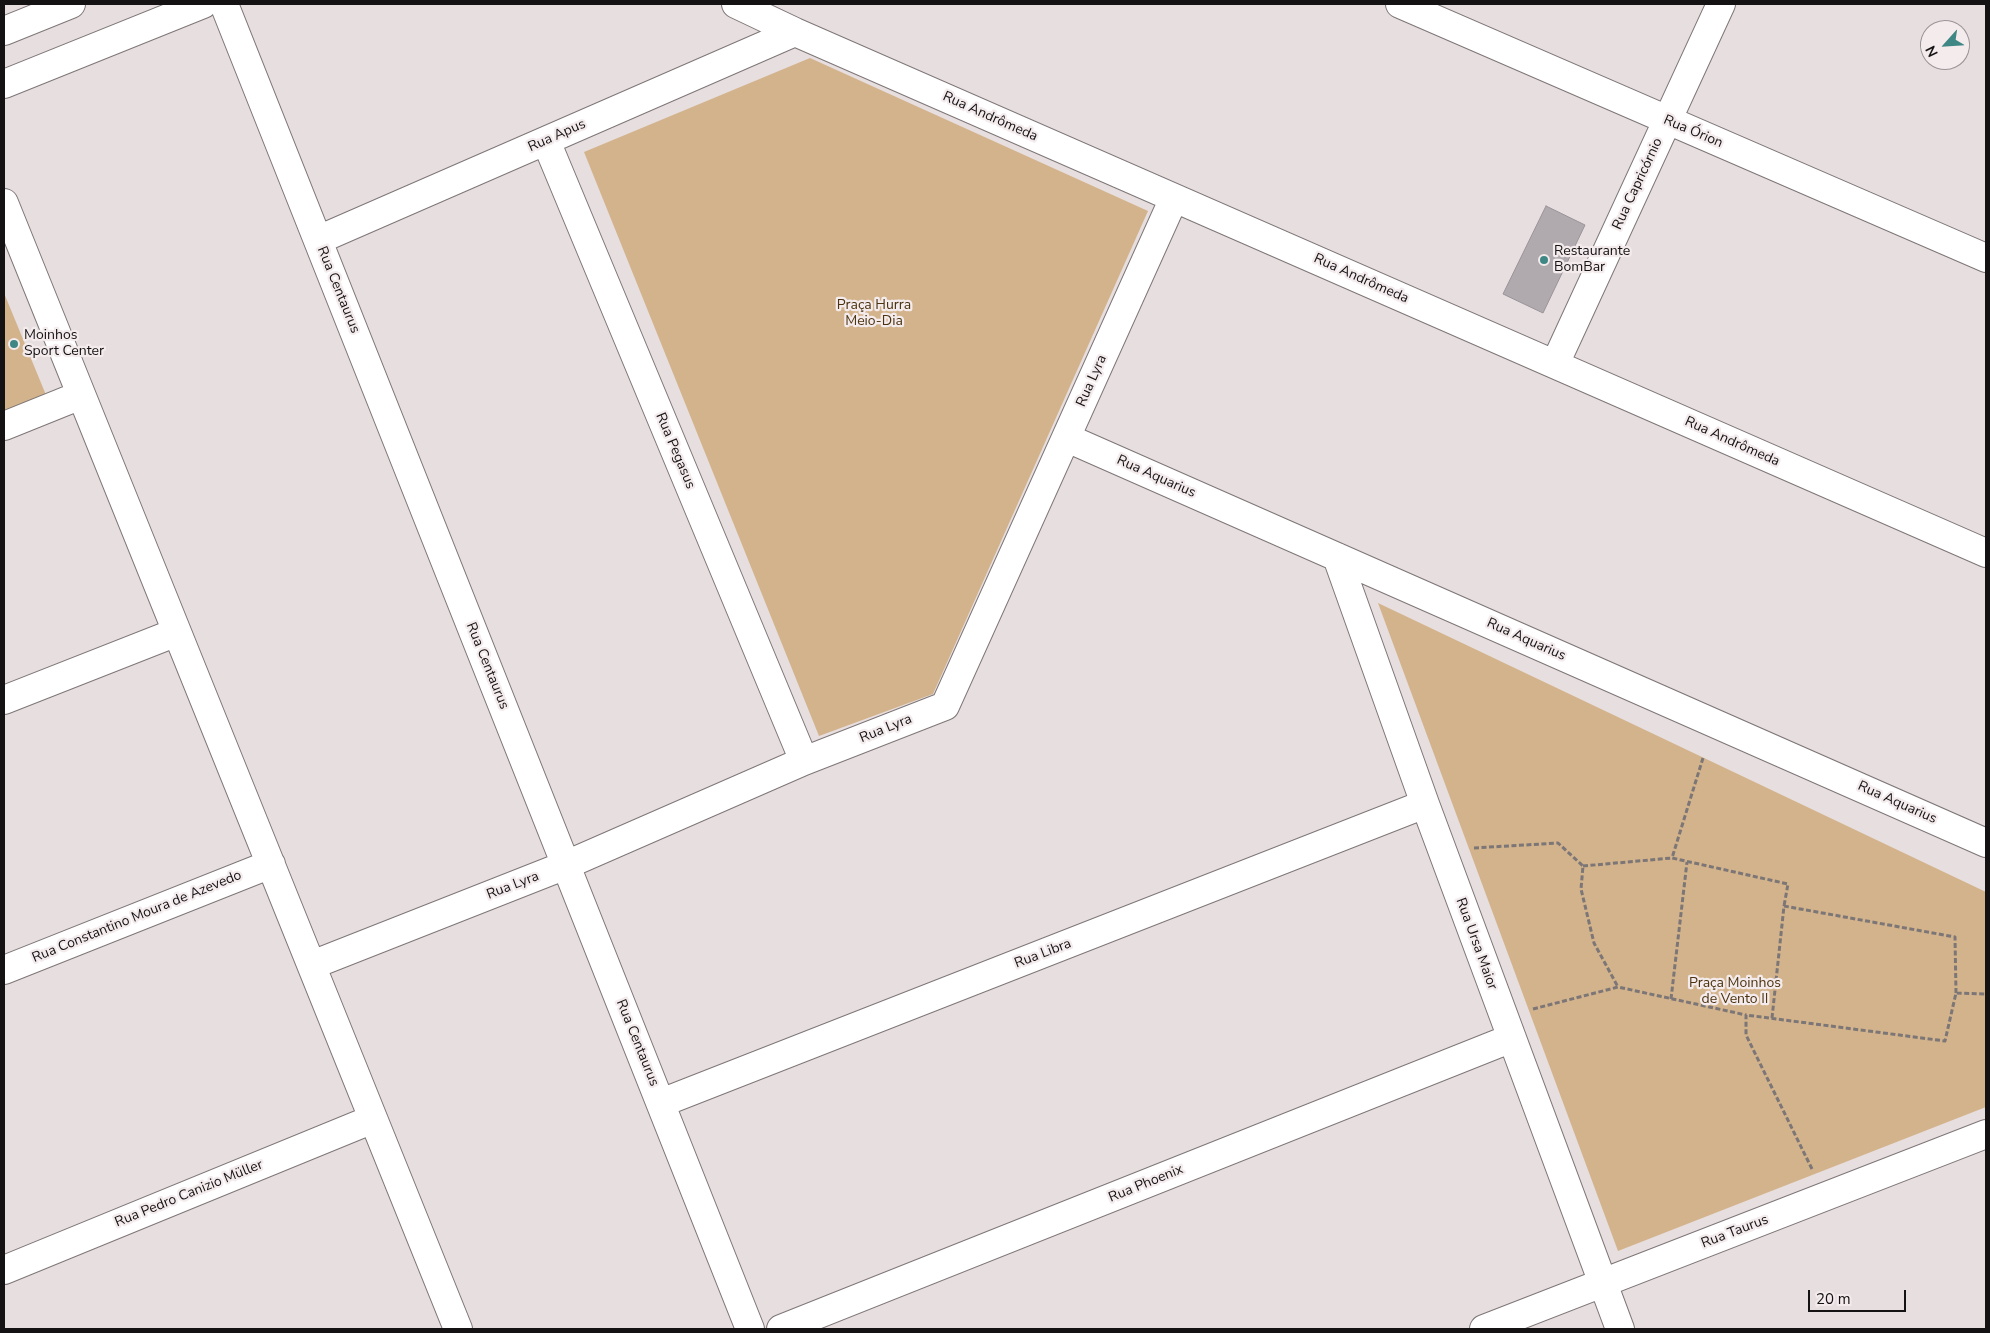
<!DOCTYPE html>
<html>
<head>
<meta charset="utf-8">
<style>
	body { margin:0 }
	#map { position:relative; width:1990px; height:1333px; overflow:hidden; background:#e7dedf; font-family:"Nunito Sans",sans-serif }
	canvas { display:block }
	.frame { position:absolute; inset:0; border:5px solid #151213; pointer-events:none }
	.north { position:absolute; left:1920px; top:20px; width:50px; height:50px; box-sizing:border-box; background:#f4ebed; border:1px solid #9b9496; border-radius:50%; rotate:244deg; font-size:14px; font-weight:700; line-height:20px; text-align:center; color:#151213 }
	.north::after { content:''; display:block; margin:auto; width:18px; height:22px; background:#3f8785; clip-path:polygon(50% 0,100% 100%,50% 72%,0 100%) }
	.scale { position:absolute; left:1808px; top:1290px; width:98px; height:22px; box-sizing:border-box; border:2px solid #151213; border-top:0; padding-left:6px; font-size:15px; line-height:18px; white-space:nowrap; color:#151213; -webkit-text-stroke:4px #f4ebed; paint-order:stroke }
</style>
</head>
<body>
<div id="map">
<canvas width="1990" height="1333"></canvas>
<div class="frame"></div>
<div class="north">N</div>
<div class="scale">20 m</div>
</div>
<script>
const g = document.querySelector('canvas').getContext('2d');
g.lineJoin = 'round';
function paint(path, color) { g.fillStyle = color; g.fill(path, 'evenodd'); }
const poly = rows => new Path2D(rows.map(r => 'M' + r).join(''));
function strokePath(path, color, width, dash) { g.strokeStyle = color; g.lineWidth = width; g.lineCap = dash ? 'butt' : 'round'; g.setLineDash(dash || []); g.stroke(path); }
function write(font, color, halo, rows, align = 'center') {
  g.font = font + ' "Nunito Sans",sans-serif'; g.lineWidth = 4.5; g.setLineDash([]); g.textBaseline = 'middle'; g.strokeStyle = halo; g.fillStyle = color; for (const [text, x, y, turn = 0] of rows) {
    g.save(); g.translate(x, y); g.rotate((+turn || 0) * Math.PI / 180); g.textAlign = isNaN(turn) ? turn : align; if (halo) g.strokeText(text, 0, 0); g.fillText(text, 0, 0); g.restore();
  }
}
paint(poly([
	[810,58,1148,211,933,694,819,736,584,152],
	[4,293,46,395,4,417],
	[1378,603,1986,892,1986,1107,1618,1251]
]), '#d3b38b');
const building = poly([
	[1546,206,1585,225,1543,313,1503,294,1546,206]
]);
paint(building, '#b0aaaf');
strokePath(building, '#999398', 1);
const minor = poly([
	[224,4,750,1329],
	[736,4,795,32,1986,553],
	[1400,4,1986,258],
	[4,31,71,4],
	[4,84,203,4],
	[546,141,804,761],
	[4,203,458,1329],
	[318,240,795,32],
	[1555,364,1721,4],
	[4,426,81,395],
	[1067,438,1986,843],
	[1337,557,1425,804,1620,1329],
	[4,700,177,632],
	[312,965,566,865,804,761,945,706,1174,198],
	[4,970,271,864],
	[661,1103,1425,804],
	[4,1270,373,1119],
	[781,1329,1512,1038],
	[1484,1329,1986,1134]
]);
strokePath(minor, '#7e7677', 30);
strokePath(poly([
	[1703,758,1672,858,1788,884,1784,906],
	[1474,848,1558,843,1583,866,1581,889,1594,943,1618,987],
	[1583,866,1672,858],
	[1671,999,1687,862],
	[1533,1009,1618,987,1746,1015],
	[1772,1018,1784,906,1955,937,1956,993],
	[1812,1169,1746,1035,1746,1015,1945,1041,1956,993,1986,994]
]), '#7c7677', 3, [5, 2.5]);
strokePath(minor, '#fff', 28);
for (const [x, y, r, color] of [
	[1544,260,5,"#3f8785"],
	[14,344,5,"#3f8785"]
]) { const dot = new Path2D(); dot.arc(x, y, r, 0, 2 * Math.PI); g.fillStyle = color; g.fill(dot); strokePath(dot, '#f4ebed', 2); }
write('14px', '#151213', '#f4ebed', [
	["Rua Andrômeda",990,117,24],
	["Rua Órion",1693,132,23],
	["Rua Apus",557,136,-24],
	["Rua Capricórnio",1638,184,-65],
	["Rua Andrômeda",1361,279,24],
	["Rua Centaurus",338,290,68],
	["Rua Lyra",1092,381,-66],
	["Rua Andrômeda",1732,442,24],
	["Rua Pegasus",675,451,67],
	["Rua Aquarius",1156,477,24],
	["Rua Aquarius",1526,640,24],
	["Rua Centaurus",487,666,68],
	["Rua Lyra",886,729,-22],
	["Rua Aquarius",1897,803,24],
	["Rua Lyra",513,886,-21],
	["Rua Constantino Moura de Azevedo",137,917,-22],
	["Rua Ursa Maior",1476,944,70],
	["Rua Libra",1043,954,-21],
	["Rua Centaurus",637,1043,68],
	["Rua Phoenix",1146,1184,-22],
	["Rua Pedro Canizio Müller",189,1194,-22],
	["Rua Taurus",1735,1232,-21]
]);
write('14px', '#151213', '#f4ebed', [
	["Restaurante",1554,252],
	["BomBar",1554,268],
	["Moinhos",24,336],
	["Sport Center",24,352]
], 'left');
write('14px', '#4c330f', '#f4ebed', [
	["Praça Hurra",874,306],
	["Meio-Dia",874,322],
	["Praça Moinhos",1735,984],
	["de Vento II",1735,1000]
]);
</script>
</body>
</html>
